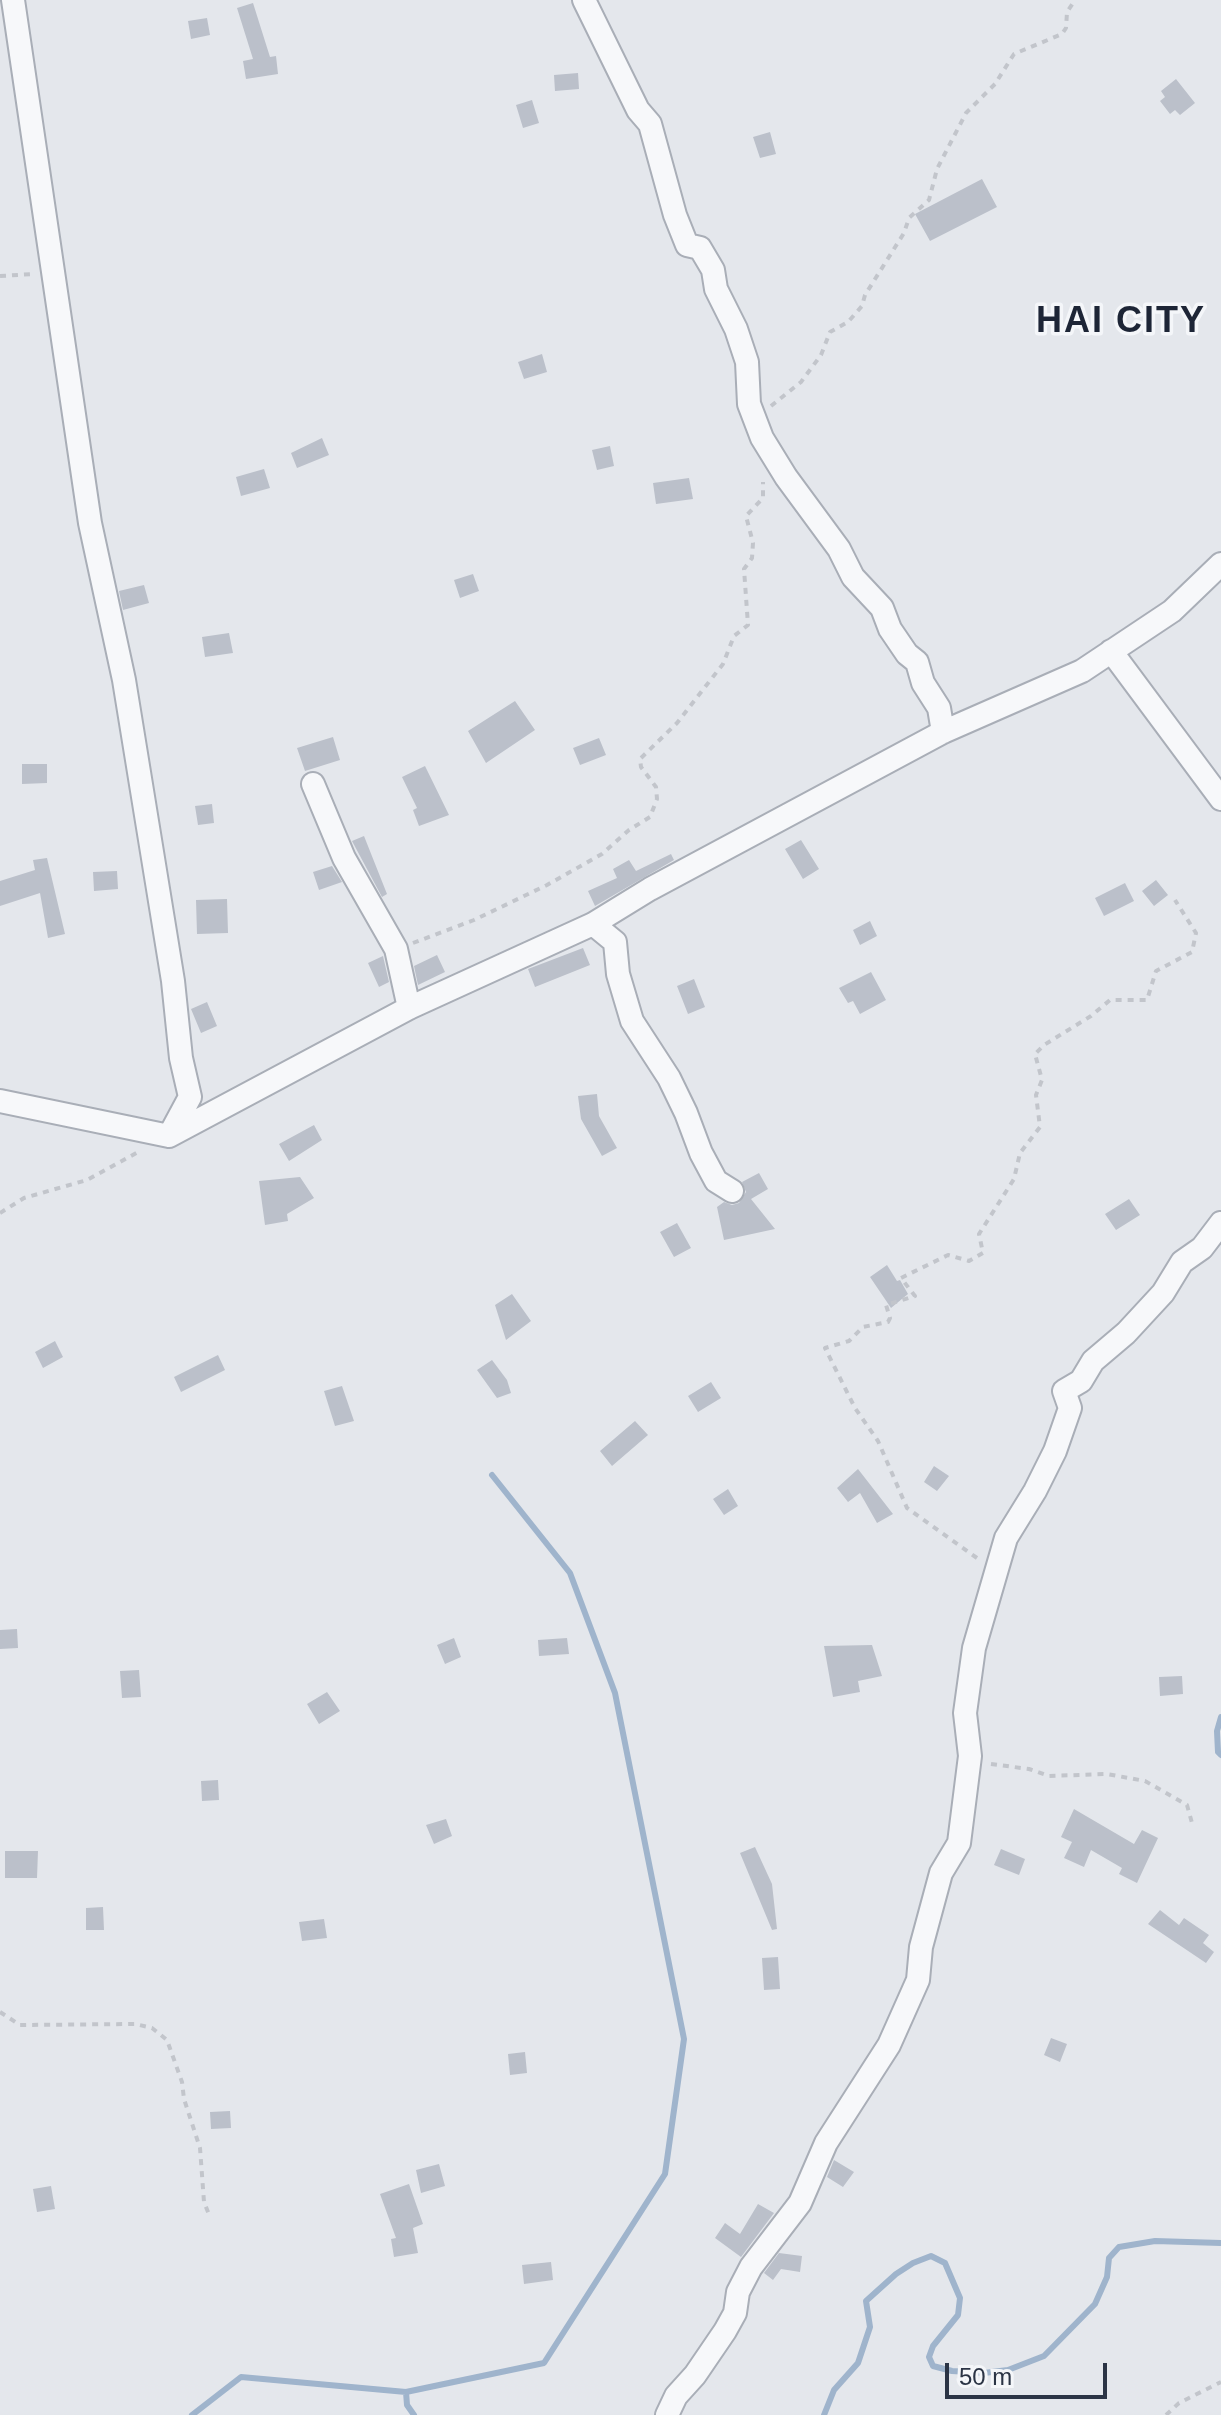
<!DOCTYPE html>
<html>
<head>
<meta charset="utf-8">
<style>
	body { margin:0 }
	#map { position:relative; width:1221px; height:2415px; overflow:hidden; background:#e4e7ec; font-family:Helvetica,sans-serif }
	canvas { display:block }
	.scale { position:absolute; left:945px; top:2363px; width:162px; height:36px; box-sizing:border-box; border:4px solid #2b3445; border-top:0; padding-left:10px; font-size:24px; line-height:28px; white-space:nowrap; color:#2b3445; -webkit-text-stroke:6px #f4f6f9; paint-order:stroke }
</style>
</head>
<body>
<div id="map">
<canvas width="1221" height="2415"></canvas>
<div class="scale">50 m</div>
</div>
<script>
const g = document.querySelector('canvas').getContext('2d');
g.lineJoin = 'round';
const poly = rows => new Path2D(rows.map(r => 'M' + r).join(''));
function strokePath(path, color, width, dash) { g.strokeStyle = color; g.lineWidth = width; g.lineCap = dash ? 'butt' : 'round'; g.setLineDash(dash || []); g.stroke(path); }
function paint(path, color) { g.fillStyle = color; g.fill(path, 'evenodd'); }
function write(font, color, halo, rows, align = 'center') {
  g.font = font + ' Helvetica,sans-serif'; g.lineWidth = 7; g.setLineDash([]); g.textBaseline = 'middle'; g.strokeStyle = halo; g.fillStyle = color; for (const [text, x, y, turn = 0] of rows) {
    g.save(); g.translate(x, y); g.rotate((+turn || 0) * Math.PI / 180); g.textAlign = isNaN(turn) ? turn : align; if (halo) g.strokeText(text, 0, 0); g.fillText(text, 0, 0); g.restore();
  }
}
strokePath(poly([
	[1221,1717,1217,1731,1218,1752,1221,1755],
	[406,2392,407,2405,414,2415],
	[192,2415,241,2377,406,2392,544,2363,665,2174,684,2039,615,1693,570,1573,492,1475],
	[824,2415,834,2390,858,2363,870,2327,866,2301,896,2274,913,2263,931,2256,945,2263,960,2298,958,2315,933,2346,929,2357,933,2366,952,2371,984,2373,1008,2370,1044,2356,1095,2304,1107,2277,1109,2258,1119,2247,1155,2241,1221,2243]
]), '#9fb4cc', 6);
paint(poly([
	[253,3,270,57,276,56,278,74,246,79,243,61,253,59,237,8],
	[207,18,210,35,191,39,188,21],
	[578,73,579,89,555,91,554,75],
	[1176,79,1195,103,1180,115,1175,110,1170,114,1160,101,1165,97,1161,91],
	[532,100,539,123,523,128,516,105],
	[770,132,776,154,760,158,753,137],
	[982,179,997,207,930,241,915,214],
	[542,354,547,372,524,379,518,362],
	[322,438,329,455,297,468,291,453],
	[610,446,614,466,597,470,592,450],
	[264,469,270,488,241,496,236,477],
	[689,478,693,499,656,504,653,483],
	[473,574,479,591,460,598,454,580],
	[144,585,149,603,123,610,119,591],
	[229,633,233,653,205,657,202,637],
	[515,701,535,730,486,763,468,731],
	[333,737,340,760,305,771,297,748],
	[599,738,606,755,580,765,573,748],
	[22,764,47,764,47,783,22,784],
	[425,766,449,815,419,826,413,810,417,808,402,777],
	[212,804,214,823,198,825,195,806],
	[364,836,387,894,382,897,352,841],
	[801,840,819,869,803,879,785,849],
	[671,854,674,860,595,906,588,891,617,878,613,869,629,860,636,871],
	[47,858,65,934,48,938,40,893,0,906,0,881,35,870,33,860],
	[332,866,342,882,319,890,313,872],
	[117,871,118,889,94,891,93,872],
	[1156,880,1168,895,1154,906,1142,891],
	[1125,883,1134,901,1104,916,1095,898],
	[227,899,228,933,197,934,196,900],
	[870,921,877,936,860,945,853,930],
	[583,948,590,965,535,987,528,969],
	[437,955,445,972,418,985,414,966],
	[383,956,389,982,379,987,368,963],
	[871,972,886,1000,860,1014,853,1001,848,1003,839,988],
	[694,979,705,1007,688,1014,677,986],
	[207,1002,217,1026,201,1033,191,1009],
	[597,1094,599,1116,617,1148,602,1156,581,1119,578,1096],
	[314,1125,322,1140,289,1161,279,1144],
	[759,1173,768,1189,751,1199,775,1229,724,1240,717,1207,724,1202,732,1205,739,1203,746,1192,742,1182],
	[300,1177,314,1198,287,1214,288,1221,265,1225,259,1181],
	[1129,1199,1140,1215,1116,1230,1105,1214],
	[677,1223,691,1248,674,1257,660,1232],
	[887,1265,897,1281,900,1280,908,1294,891,1308,870,1277],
	[512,1294,531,1321,506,1340,495,1305],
	[55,1341,63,1357,43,1368,35,1352],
	[218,1355,225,1370,181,1392,174,1377],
	[492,1360,507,1380,511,1393,497,1398,477,1370],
	[711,1382,721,1398,698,1412,688,1396],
	[342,1386,354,1421,335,1426,324,1391],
	[635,1421,648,1435,612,1466,600,1451],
	[934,1466,949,1476,937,1491,924,1482],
	[858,1469,893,1514,877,1523,860,1493,848,1502,837,1488],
	[728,1489,738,1506,724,1515,713,1499],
	[17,1629,18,1648,0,1649,0,1630],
	[454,1638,461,1657,445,1664,437,1645],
	[567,1638,569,1654,539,1656,538,1640],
	[872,1645,882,1676,858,1681,860,1692,833,1697,824,1646],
	[139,1670,141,1697,122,1698,120,1671],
	[1182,1676,1183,1694,1160,1696,1159,1677],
	[327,1692,340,1711,319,1724,307,1704],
	[218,1780,219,1800,202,1801,201,1781],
	[1074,1809,1134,1844,1142,1830,1158,1838,1137,1883,1119,1874,1122,1868,1091,1850,1084,1867,1064,1858,1072,1842,1061,1837],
	[446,1819,452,1836,434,1844,426,1825],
	[755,1847,772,1884,777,1929,772,1930,740,1853],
	[1001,1849,1025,1859,1019,1875,994,1865],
	[5,1851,38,1851,37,1878,5,1878],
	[103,1907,104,1930,86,1930,86,1908],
	[1160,1910,1179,1925,1184,1918,1209,1935,1203,1943,1214,1952,1206,1963,1148,1924],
	[324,1919,327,1938,302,1941,299,1922],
	[778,1957,780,1989,764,1990,762,1958],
	[1051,2038,1067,2044,1060,2062,1044,2055],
	[525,2052,527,2073,510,2075,508,2054],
	[230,2111,231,2128,211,2129,210,2112],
	[834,2160,854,2172,843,2187,827,2177],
	[439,2164,445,2186,421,2193,416,2170],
	[409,2184,423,2224,413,2228,418,2253,394,2257,391,2239,396,2238,380,2194],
	[51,2186,55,2209,37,2212,33,2189],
	[758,2204,774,2213,741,2257,715,2238,725,2223,740,2234],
	[779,2253,802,2256,800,2272,781,2269,773,2280,764,2273],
	[551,2262,553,2280,524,2284,522,2265]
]), '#bbc0ca');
const minor = poly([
	[584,0,638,110,650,124,675,215,687,245,700,248,713,270,716,289,736,329,747,362,749,404,762,438,786,477,839,549,853,577,882,608,890,629,907,654,917,662,923,683,939,708,943,732],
	[1111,651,1221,799],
	[313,784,344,858,396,949,409,1008],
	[593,924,615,942,618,974,632,1021,669,1078,686,1113,701,1153,716,1181,732,1191],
	[0,1101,169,1136,190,1097,181,1058,173,981,124,680,90,523,13,0],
	[169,1136,409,1008,593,924,650,889,943,732,1082,671,1172,611,1221,564],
	[667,2415,676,2396,695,2375,725,2331,735,2313,738,2292,751,2267,800,2203,826,2143,889,2045,918,1980,921,1947,941,1873,959,1843,970,1756,965,1713,974,1648,1006,1538,1035,1491,1055,1451,1070,1408,1064,1391,1081,1381,1093,1361,1126,1333,1163,1293,1182,1262,1202,1248,1221,1223]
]);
strokePath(minor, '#a9aeb7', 26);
strokePath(poly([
	[0,276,34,274],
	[771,406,801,382,821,355,830,332,848,322,862,306,865,295,904,233,909,218,929,200,937,169,966,113,995,84,1014,54,1062,34,1066,28,1067,12,1075,0],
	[413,943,474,920,547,885,602,854,629,830,650,817,657,799,656,787,641,767,640,759,677,723,723,664,734,636,748,625,744,569,752,558,753,543,746,516,763,498,763,482],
	[0,1213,24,1198,87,1180,140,1151],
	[977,1558,907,1508,878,1441,855,1408,825,1348,849,1341,863,1327,888,1322,890,1318,886,1305,915,1296,901,1278,948,1255,969,1261,983,1253,979,1234,1014,1179,1020,1153,1040,1127,1036,1095,1042,1080,1035,1054,1044,1045,1091,1016,1110,1000,1147,1000,1156,971,1192,952,1196,933,1175,900],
	[991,1764,1029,1769,1049,1776,1107,1774,1145,1781,1187,1805,1192,1823],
	[0,2012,20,2025,135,2024,152,2028,167,2040,182,2082,184,2099,200,2148,204,2202,210,2217],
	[1166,2415,1179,2403,1221,2382]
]), '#c2c5cb', 4, [6, 6]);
strokePath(minor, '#f7f8fa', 22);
g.letterSpacing = '2px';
write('bold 36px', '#1d2536', '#f4f6f9', [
	["HAI CITY",1121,322]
]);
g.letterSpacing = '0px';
</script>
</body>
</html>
